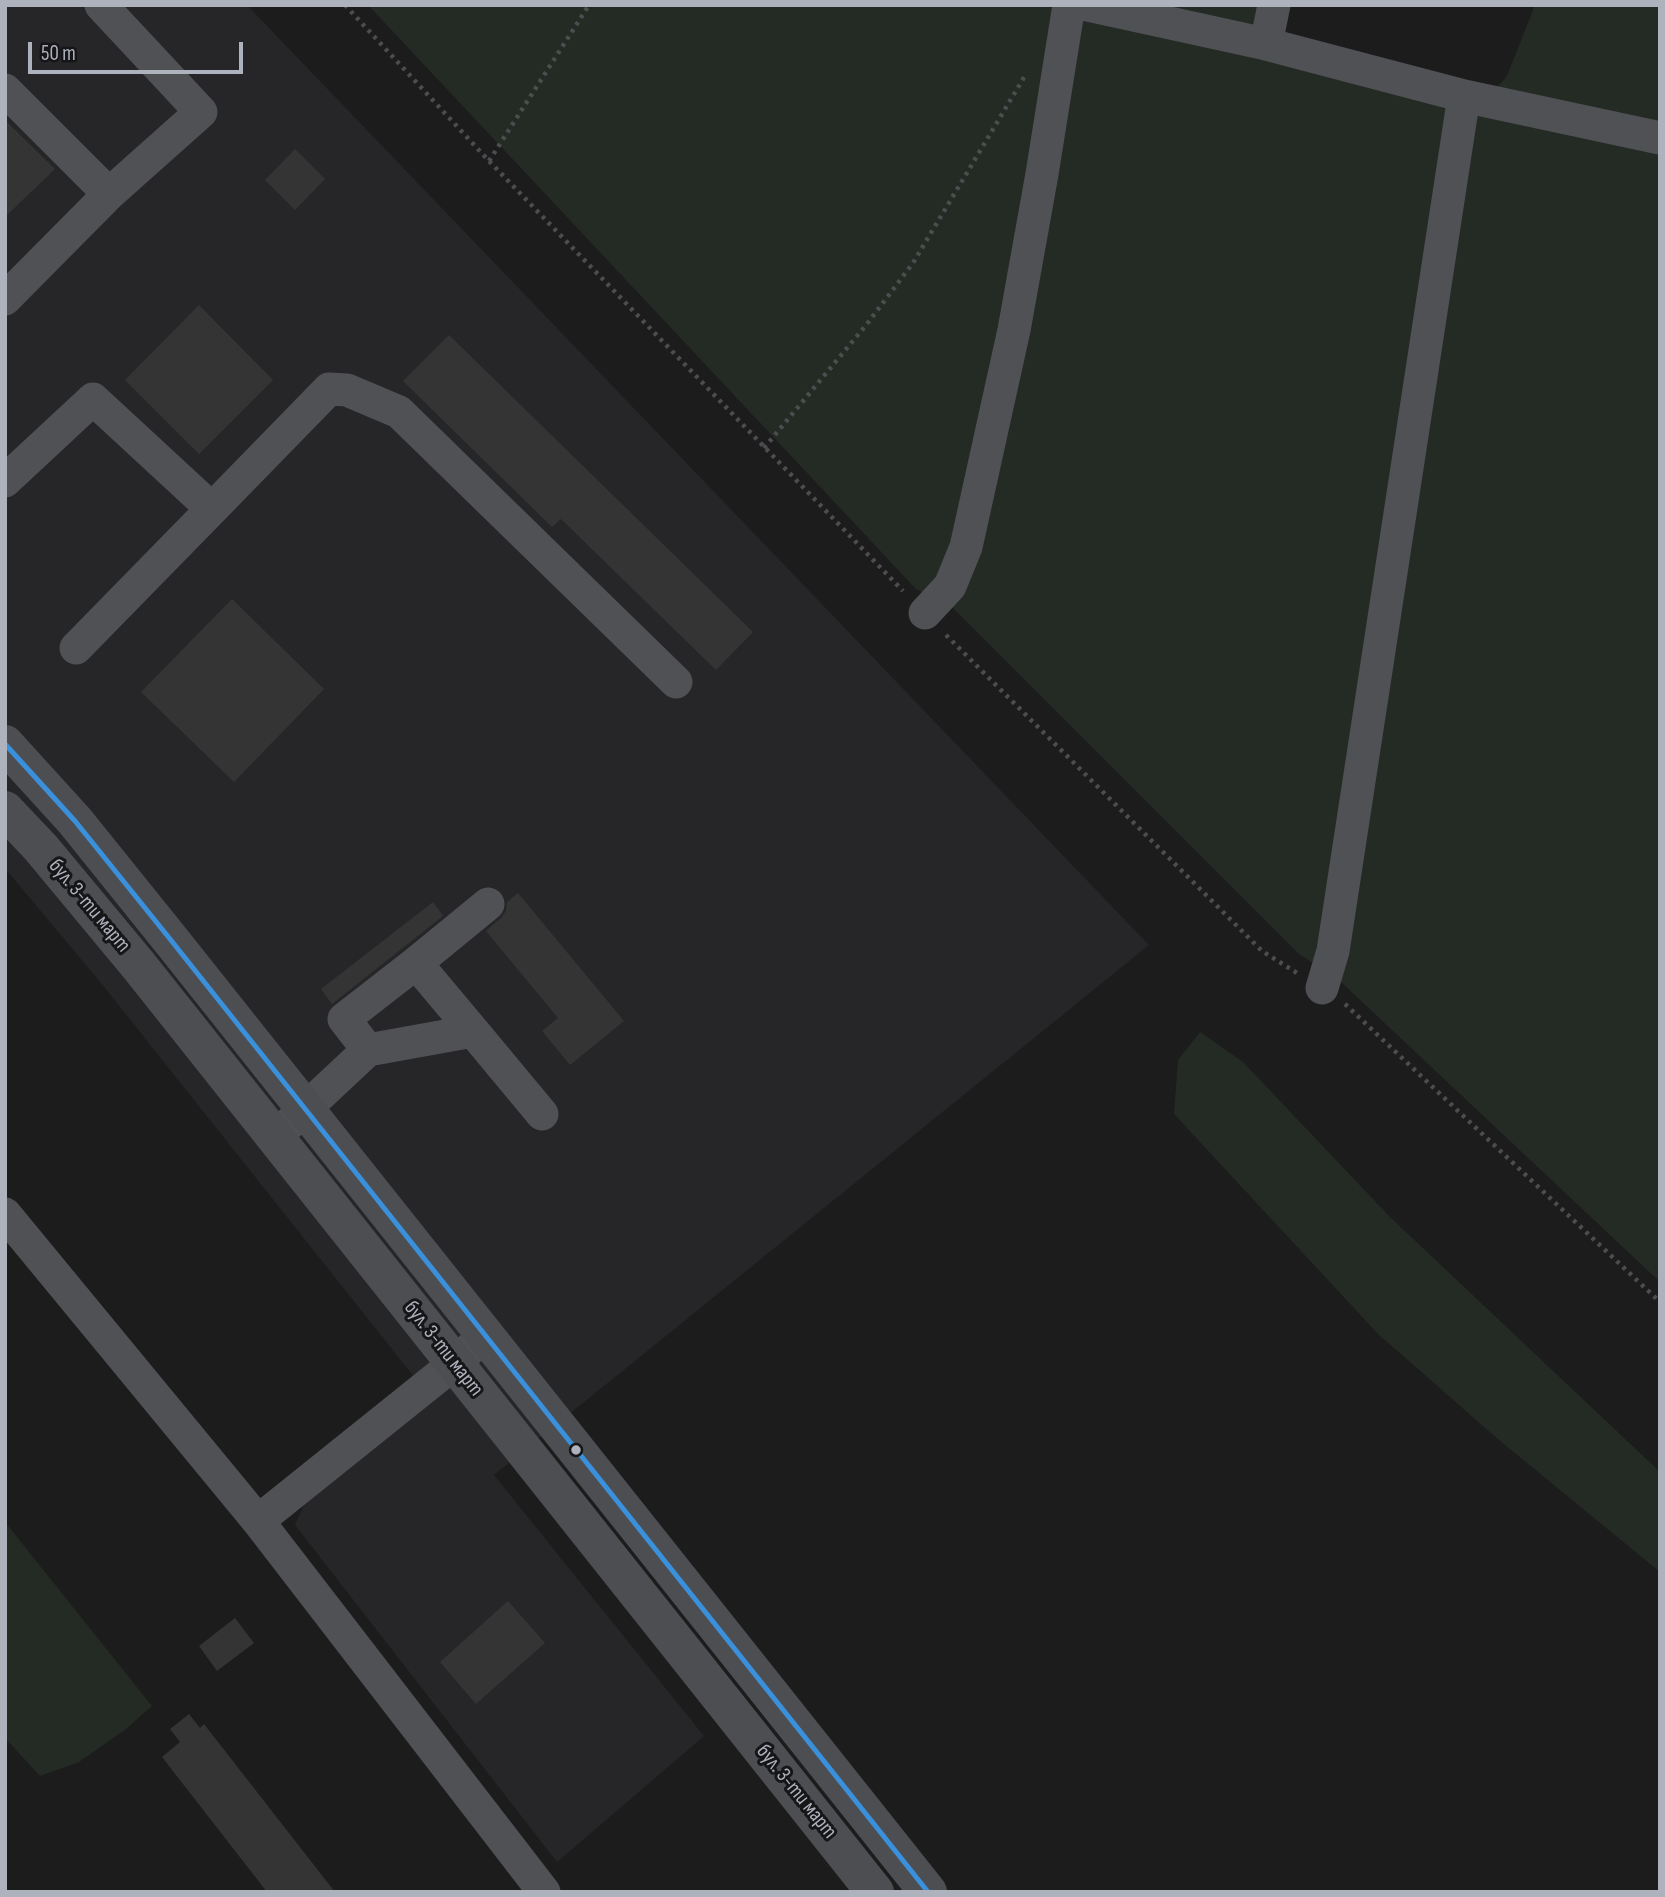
<!DOCTYPE html>
<html>
<head>
<meta charset="utf-8">
<style>
	body { margin:0 }
	#map { position:relative; width:1665px; height:1897px; overflow:hidden; background:#1c1c1c; font-family:"Sofia Sans Condensed",sans-serif }
	canvas { display:block }
	.frame { position:absolute; inset:0; border:7px solid #aeb2bc; pointer-events:none }
	.scale { position:absolute; left:28px; top:42px; width:215px; height:32px; box-sizing:border-box; border:4px solid #aeb2bc; border-top:0; padding-left:9px; font-size:21px; line-height:24px; white-space:nowrap; color:#aeb2bc; -webkit-text-stroke:5px #161618; paint-order:stroke }
</style>
</head>
<body>
<div id="map">
<canvas width="1665" height="1897"></canvas>
<div class="frame"></div>
<div class="scale">50 m</div>
</div>
<script>
const g = document.querySelector('canvas').getContext('2d');
g.lineJoin = 'round';
function paint(path, color) { g.fillStyle = color; g.fill(path, 'evenodd'); }
const poly = rows => new Path2D(rows.map(r => 'M' + r).join(''));
function strokePath(path, color, width, dash) { g.strokeStyle = color; g.lineWidth = width; g.lineCap = dash ? 'butt' : 'round'; g.setLineDash(dash || []); g.stroke(path); }
function write(font, color, halo, rows, align = 'center') {
  g.font = font + ' "Sofia Sans Condensed",sans-serif'; g.lineWidth = 6; g.setLineDash([]); g.textBaseline = 'middle'; g.strokeStyle = halo; g.fillStyle = color; for (const [text, x, y, turn = 0] of rows) {
    g.save(); g.translate(x, y); g.rotate((+turn || 0) * Math.PI / 180); g.textAlign = isNaN(turn) ? turn : align; if (halo) g.strokeText(text, 0, 0); g.fillText(text, 0, 0); g.restore();
  }
}
paint(poly([
	[5,5,247,5,1149,945,494,1475,704,1736,557,1862,295,1525,305,1503,430,1397,105,988,8,872,5,873]
]), '#262628');
paint(poly([
	[368,5,1284,5,1277,40,1492,93,1507,76,1535,5,1660,5,1660,1282,1341,982,1298,953,953,608,916,589],
	[1200,1032,1243,1062,1390,1217,1660,1472,1660,1572,1499,1440,1378,1334,1174,1114,1178,1060],
	[5,1522,152,1706,126,1729,79,1762,40,1776,5,1738]
]), '#242b25');
paint(poly([
	[5,120,55,169,5,217],
	[295,149,325,179,295,210,265,180],
	[199,305,273,380,199,454,125,380],
	[449,335,753,632,716,670,561,519,552,527,403,381],
	[232,599,324,689,234,782,141,692],
	[518,893,624,1021,570,1065,542,1031,558,1018,486,931,501,918,506,911,507,902],
	[433,902,443,916,332,1004,321,989],
	[508,1601,545,1643,476,1704,440,1662],
	[235,1618,254,1643,217,1671,199,1646],
	[189,1714,200,1728,204,1724,335,1892,267,1892,162,1757,180,1742,170,1729]
]), '#343434');
strokePath(poly([
	[345,5,489,161,903,591],
	[489,161,589,5],
	[764,448,867,324,913,263,1026,74],
	[946,635,1262,951,1297,973],
	[1345,1004,1660,1302]
]), '#4c4d50', 4.5, [3.5, 5]);
strokePath(poly([
	[101,5,201,112,109,194],
	[1087,5,1266,44,1464,96,1660,138],
	[1266,44,1274,5],
	[5,90,109,194,5,299],
	[5,481,93,399,212,509,329,389,347,390,399,412,676,682],
	[925,613,950,586,966,547,1014,330,1042,174,1069,5],
	[76,648,212,509],
	[416,963,488,904],
	[1322,988,1333,951,1464,96],
	[368,1050,344,1019,416,963,473,1031],
	[275,1137,368,1050,473,1031,542,1114],
	[5,1214,258,1521],
	[485,1335,455,1363,258,1521,544,1892]
]), '#505155', 33);
strokePath(poly([
	[5,744,75,821,170,939,928,1892],
	[5,810,41,848,139,966,875,1892]
]), '#4d4e51', 38);
strokePath(poly([
	[5,744,75,821,170,939,928,1892]
]), '#3a90db', 5);
for (const [x, y, r, color] of [
	[576,1450,6,"#aeb2bc"]
]) { const dot = new Path2D(); dot.arc(x, y, r, 0, 2 * Math.PI); g.fillStyle = color; g.fill(dot); strokePath(dot, '#161618', 2.5); }
write('21px', '#aeb2bc', '#161618', [
	["бул. 3-ти март",89,906,50],
	["бул. 3-ти март",443,1349,52],
	["бул. 3-ти март",796,1792,51]
]);
</script>
</body>
</html>
